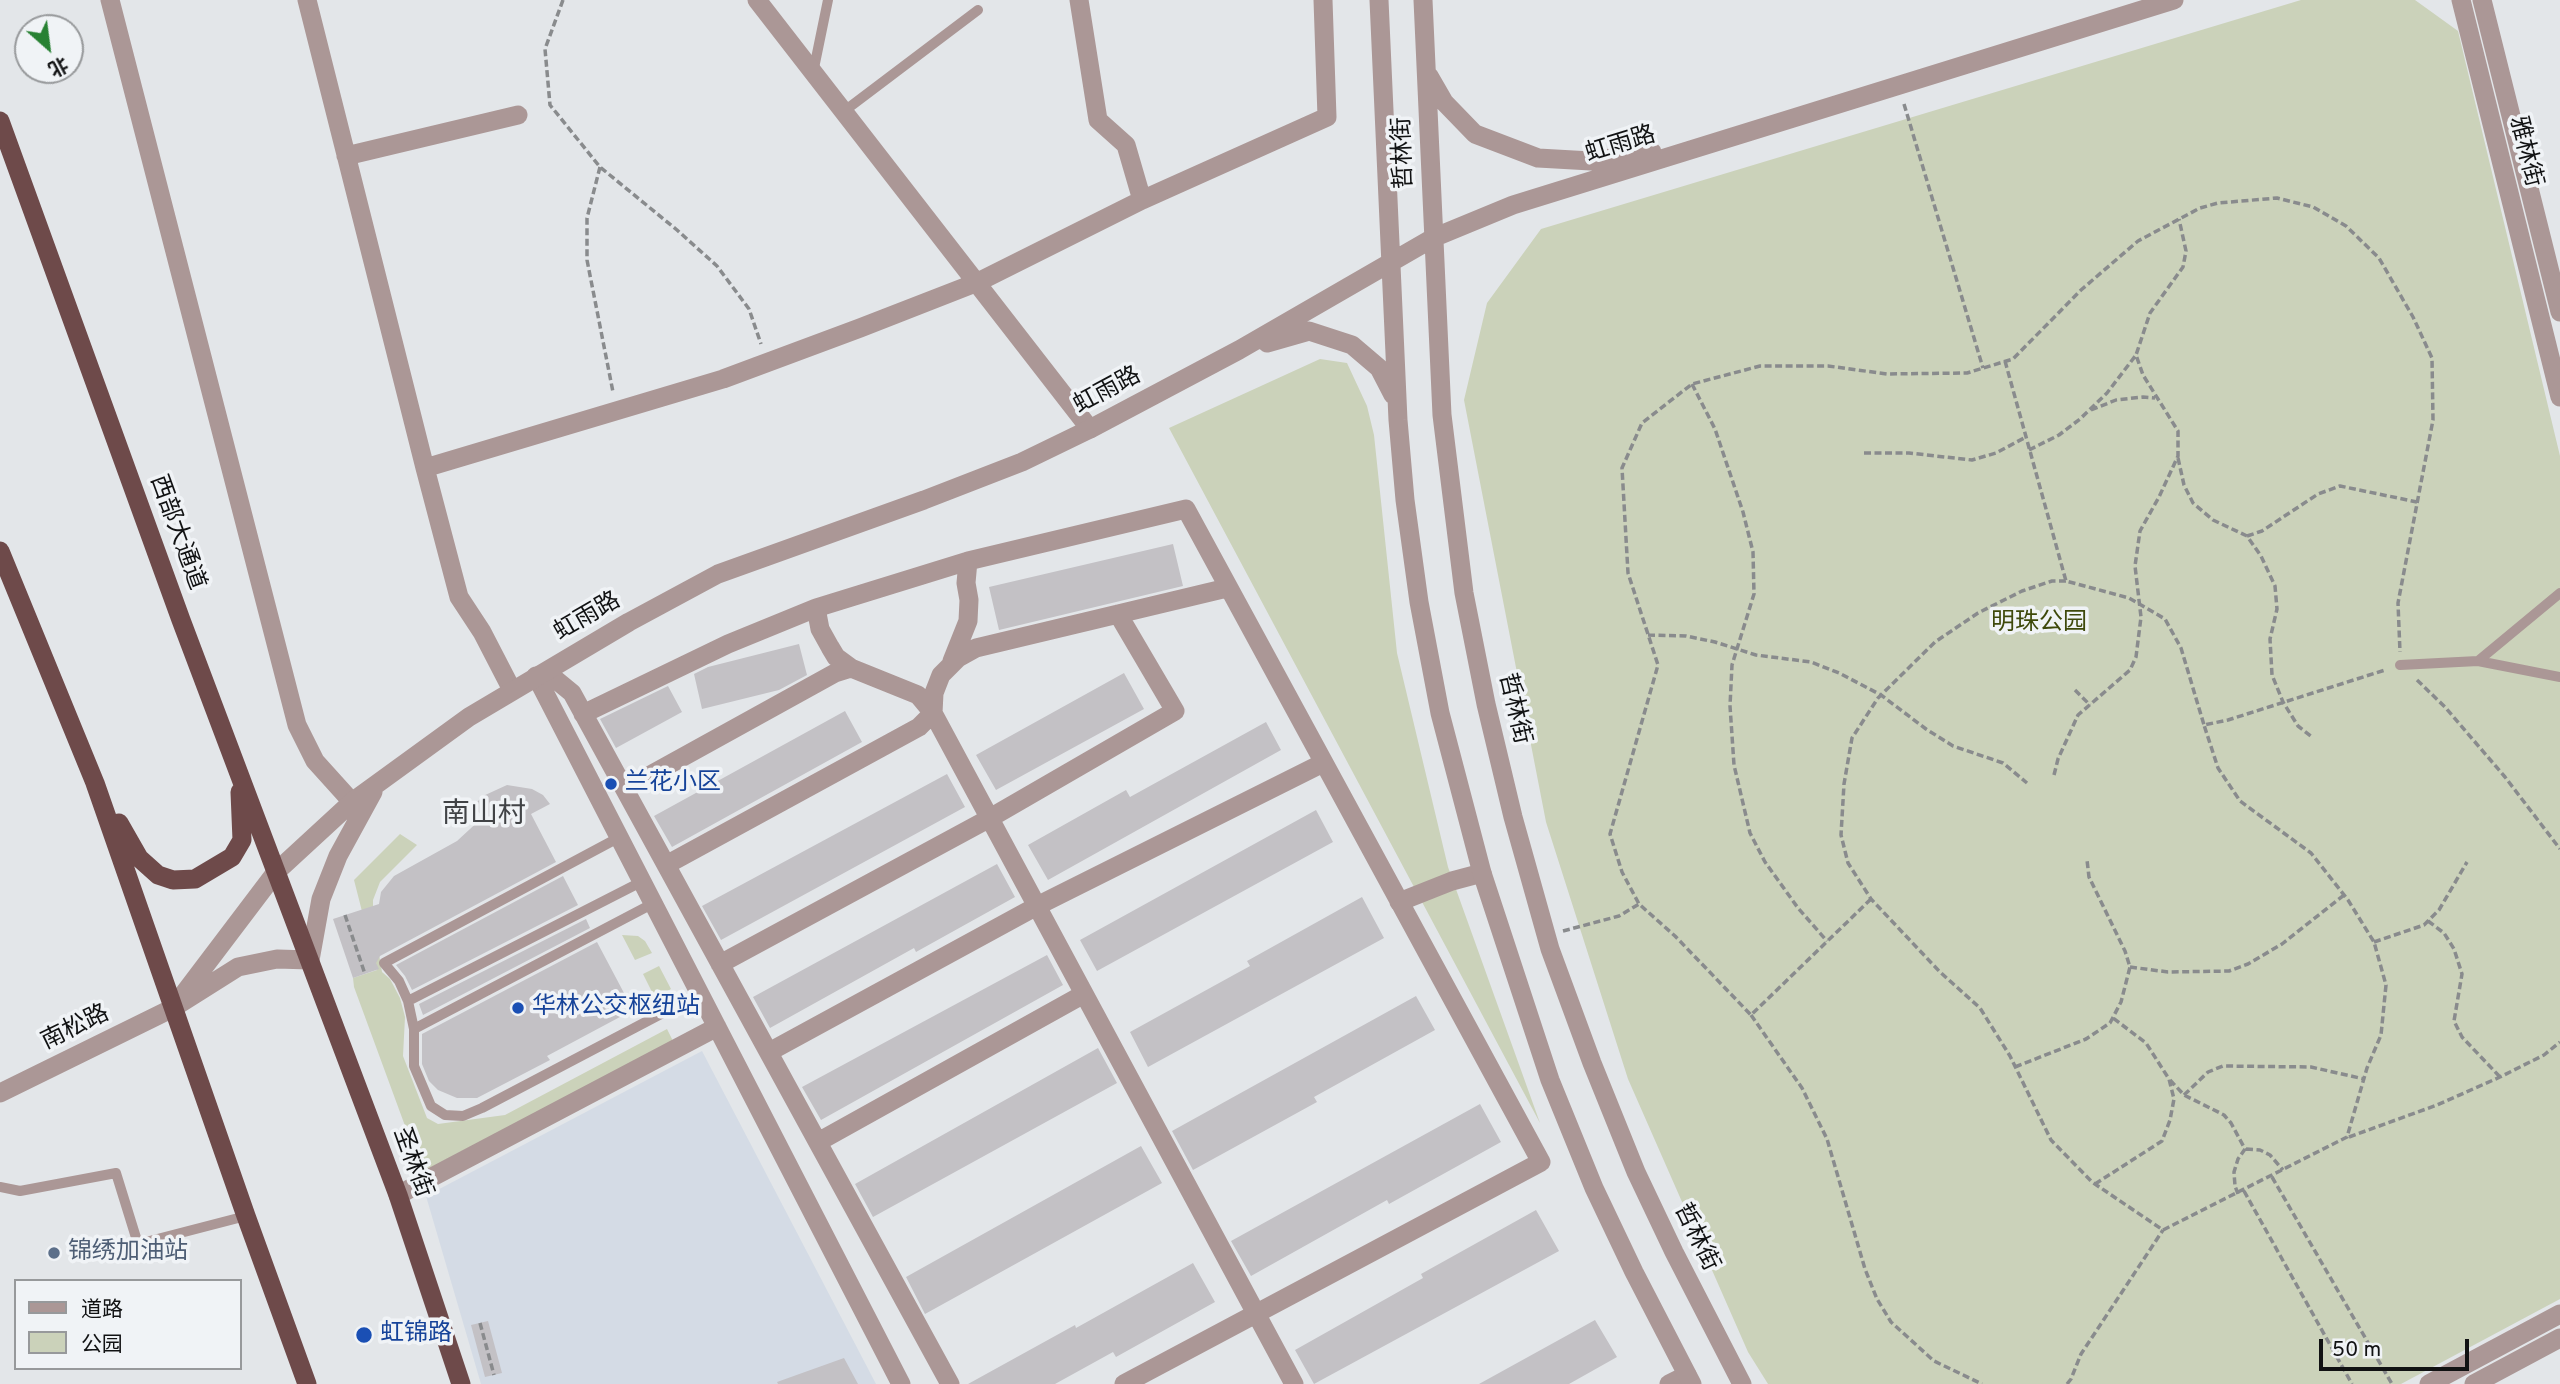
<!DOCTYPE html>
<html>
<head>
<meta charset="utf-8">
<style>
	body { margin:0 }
	#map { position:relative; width:2560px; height:1384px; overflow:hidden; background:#e3e6e9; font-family:Overpass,"Noto Sans SC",sans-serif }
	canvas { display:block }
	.legend { position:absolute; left:14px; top:1279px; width:228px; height:91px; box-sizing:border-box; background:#f0f3f6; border:2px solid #97999b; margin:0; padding:9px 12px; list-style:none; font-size:21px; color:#111213 }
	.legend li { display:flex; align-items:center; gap:14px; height:35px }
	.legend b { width:35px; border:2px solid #97999b }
	.north { position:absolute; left:14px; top:14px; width:70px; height:70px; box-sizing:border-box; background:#f0f3f6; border:2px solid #97999b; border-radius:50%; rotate:152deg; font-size:19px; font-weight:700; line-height:28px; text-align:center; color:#111213 }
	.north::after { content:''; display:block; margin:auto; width:24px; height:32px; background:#278132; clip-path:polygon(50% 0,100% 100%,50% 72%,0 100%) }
	.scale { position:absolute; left:2319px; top:1339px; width:150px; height:32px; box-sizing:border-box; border:4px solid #111213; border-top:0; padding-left:9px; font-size:21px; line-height:24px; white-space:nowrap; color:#111213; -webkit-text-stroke:5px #f0f3f6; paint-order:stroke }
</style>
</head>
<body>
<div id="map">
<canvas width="2560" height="1384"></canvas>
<ul class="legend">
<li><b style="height:9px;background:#ab9796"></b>道路</li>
<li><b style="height:19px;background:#cbd2ba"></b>公园</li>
</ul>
<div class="north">北</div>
<div class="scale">50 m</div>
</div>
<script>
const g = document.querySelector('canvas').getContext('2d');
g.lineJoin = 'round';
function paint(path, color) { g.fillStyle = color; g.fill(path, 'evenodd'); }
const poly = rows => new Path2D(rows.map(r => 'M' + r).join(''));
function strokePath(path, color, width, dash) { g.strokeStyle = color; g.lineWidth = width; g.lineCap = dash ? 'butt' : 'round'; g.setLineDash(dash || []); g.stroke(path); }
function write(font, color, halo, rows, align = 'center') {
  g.font = font + ' Overpass,"Noto Sans SC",sans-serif'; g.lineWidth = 7; g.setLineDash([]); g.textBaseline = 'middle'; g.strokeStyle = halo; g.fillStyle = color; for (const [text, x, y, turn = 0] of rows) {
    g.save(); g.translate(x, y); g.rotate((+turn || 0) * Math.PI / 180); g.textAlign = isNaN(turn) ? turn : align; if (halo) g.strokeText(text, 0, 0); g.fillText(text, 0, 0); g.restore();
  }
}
paint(poly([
	[702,1051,876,1384,481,1384,426,1196]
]), '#d4dbe5');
paint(poly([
	[2301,0,2415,0,2458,31,2560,456,2560,1299,2401,1384,1768,1384,1748,1352,1628,1079,1546,822,1464,400,1487,303,1541,229],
	[1320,359,1347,363,1367,406,1374,435,1397,653,1448,867,1540,1123,1169,428],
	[400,834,417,845,380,882,373,900,373,918,382,972,390,979,400,998,405,1017,403,1056,427,1118,438,1124,505,1115,667,1029,673,1041,422,1172,354,987,353,978,377,970,354,880],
	[622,935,638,936,645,941,652,953,635,960],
	[659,966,671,989,655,998,643,974]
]), '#cbd2ba');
paint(poly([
	[1173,544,1183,586,999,630,989,587],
	[799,644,807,675,779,690,702,709,694,674,708,667],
	[1124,673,1144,709,996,790,976,755],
	[668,686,682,712,616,748,600,719],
	[845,711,862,742,672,847,654,816],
	[1266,722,1281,750,1048,880,1028,845,1126,790,1130,797],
	[947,774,965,807,721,940,702,906],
	[507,785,532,789,543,795,550,804,531,814,556,862,380,956,376,963,379,969,353,978,333,919,379,904,381,892,394,876,457,841,483,817,473,806,483,796],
	[1316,810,1333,842,1097,971,1080,940],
	[997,864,1015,897,916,952,914,948,770,1028,753,997],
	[563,876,578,905,412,990,405,976,396,965],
	[1362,897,1384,938,1148,1067,1130,1032,1250,966,1247,961],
	[586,919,590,928,423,1015,419,1004],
	[597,942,633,1010,547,1056,550,1060,477,1098,457,1098,438,1090,429,1081,422,1064,422,1034],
	[1047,955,1063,985,821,1120,802,1087],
	[1416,996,1435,1030,1314,1097,1317,1102,1193,1170,1172,1131],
	[1098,1048,1117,1083,873,1217,855,1184],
	[1480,1104,1501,1142,1389,1204,1387,1200,1251,1276,1231,1241],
	[1141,1146,1162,1183,925,1314,906,1277],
	[1536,1210,1559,1251,1314,1384,1295,1350,1423,1278,1421,1274],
	[1193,1263,1215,1302,1116,1357,1113,1352,1055,1384,968,1384,1075,1325,1076,1328],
	[1595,1320,1617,1357,1569,1384,1479,1384],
	[488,1321,502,1373,485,1377,471,1325],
	[844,1358,858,1384,778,1384,777,1382]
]), '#c3c1c5');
strokePath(poly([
	[563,0,545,49,550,105,600,167,677,230,717,266,749,309,761,344],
	[1904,104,1983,368],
	[600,167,587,218,587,260,613,392],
	[2005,361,2066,581,2129,598,2165,619,2181,648,2204,725],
	[1692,384,1715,429,1743,512,1753,552,1754,594,1732,665,1730,706,1734,765,1750,833,1765,862,1798,908,1827,941],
	[2091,410,2116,400,2143,397,2155,398],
	[2029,450,2059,435,2080,419,2107,393,2136,355],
	[1864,453,1909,453,1972,460,1996,453,2026,437],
	[2178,458,2184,485,2193,503,2213,520,2247,536,2261,556,2275,586,2277,609,2270,639,2272,675,2283,702,2298,726,2312,737],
	[2247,536,2262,531,2318,494,2340,486,2417,502],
	[2066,581,2052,581,2022,591,1978,613,1935,642,1878,698,1852,738,1844,784,1841,835,1848,863,1871,899,1940,972,1980,1008,2010,1056,2051,1140,2092,1182,2163,1230,2347,1137,2367,1068,2381,1035,2386,985,2374,942,2348,900,2311,853,2240,801,2218,768,2204,725,2228,720,2385,670],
	[1648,635,1686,636,1715,642,1756,655,1811,662,1839,673,1881,695,1926,729,1953,746,2003,763,2027,783],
	[2417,680,2445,707,2505,777,2560,849],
	[2075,690,2090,705],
	[2054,775,2058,759,2078,715,2130,670,2136,657,2141,617,2135,566,2140,531,2159,497,2178,456,2178,431,2143,375,2136,355,2150,313,2183,267,2186,251,2179,219],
	[1871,899,1751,1015,1675,936,1639,904,1622,872,1610,834,1658,665,1628,573,1622,468,1642,423,1692,384,1760,366,1828,366,1887,374,1967,373,2013,359,2081,290,2138,241,2200,208,2218,203,2277,198,2313,207,2346,226,2379,258,2413,317,2432,358,2433,420,2398,603,2400,652],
	[345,915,365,974],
	[2428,921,2444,933,2454,949,2462,974,2454,1021,2462,1037,2500,1077],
	[1563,931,1619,916,1639,904],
	[2374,942,2424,925,2439,910,2467,862],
	[2130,967,2168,972,2229,971,2248,964,2282,944,2344,895],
	[1751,1015,1802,1088,1827,1139,1865,1269,1877,1299,1891,1322,1934,1361,1982,1384],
	[2015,1067,2086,1039,2110,1023,2121,1002,2130,967,2125,951,2089,877,2087,860],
	[2170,1080,2184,1095,2224,1115,2231,1123,2245,1149,2238,1159,2234,1172,2235,1186,2238,1194],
	[2184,1095,2208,1072,2223,1066,2311,1067,2364,1079],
	[2349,1137,2437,1105,2500,1077,2544,1055,2560,1042],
	[2246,1149,2260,1150,2270,1155,2283,1170],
	[2272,1177,2392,1384],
	[2095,1184,2162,1141,2170,1120,2174,1099,2169,1079,2146,1043,2113,1018],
	[2244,1191,2352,1384],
	[480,1323,494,1375],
	[2067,1384,2071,1379,2081,1354,2163,1230]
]), '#898b8d', 3.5, [7, 3.5]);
strokePath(poly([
	[813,73,828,0],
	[843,112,978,10],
	[2478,661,2560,593],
	[2400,665,2478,661,2560,677],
	[618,838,384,963,399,981,408,1001,414,1029,414,1066,431,1106,445,1115,463,1116,482,1108,699,994],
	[408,1001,641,882],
	[414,1029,652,904],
	[0,1187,20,1191,116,1173,138,1244,246,1216]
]), '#ab9796', 10);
strokePath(poly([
	[110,0,297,725,315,761,352,802],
	[307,0,425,468,459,597,482,632,512,690],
	[757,0,1090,429],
	[1079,0,1098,120,1126,145,1142,200],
	[2461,0,2560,397],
	[2482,0,2560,312],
	[346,156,518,115],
	[425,468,723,379,860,328,978,282,1142,200,1327,117,1323,0],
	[1227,588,976,648,958,658,941,675,934,693,933,713,1294,1384],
	[816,608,820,629,830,647,836,657,851,668],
	[952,661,968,621,969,600,966,583,968,561],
	[536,676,555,679,572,693,950,1384],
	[536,676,901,1384],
	[583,714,728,644,816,608,968,561,1186,509,1541,1162,1124,1384],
	[625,789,835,673,851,668,918,695,933,713,919,727,666,865],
	[1399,902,1452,881,1482,873],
	[720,964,990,818,1175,711,1118,614],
	[769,1052,1037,906,1323,763],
	[818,1142,1084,994],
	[398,1195,717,1027],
	[1669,1384,1687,1375]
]), '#ab9796', 19);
strokePath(poly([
	[1379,0,1398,420,1405,500,1419,602,1440,713,1482,873,1550,1080,1594,1188,1634,1272,1692,1384],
	[1423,0,1442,415,1464,593,1486,704,1513,817,1550,949,1592,1063,1636,1172,1674,1252,1742,1384],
	[1429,76,1444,102,1475,134,1538,158,1591,161,1652,152],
	[1267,343,1309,331,1352,345,1379,368,1393,395],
	[173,1008,276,872,352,802,469,717,629,622,718,574,924,500,1022,462,1090,429,1239,350,1433,238,1513,205,2174,0],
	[0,1093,173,1008,238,967,277,959,310,960,321,899,338,856,373,792],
	[2429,1384,2560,1314],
	[2474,1384,2560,1338]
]), '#ab9796', 19);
strokePath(poly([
	[0,121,181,620,398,1195,461,1384],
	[0,551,95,783,246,1216,307,1384],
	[119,823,139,858,158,875,173,880,195,879,232,857,242,840,240,792]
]), '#6e4a4a', 19);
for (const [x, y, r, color] of [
	[611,784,7,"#1a4fb4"],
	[518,1008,7,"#1a4fb4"],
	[54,1253,7,"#5c6f8a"],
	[364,1335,9,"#1a4fb4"]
]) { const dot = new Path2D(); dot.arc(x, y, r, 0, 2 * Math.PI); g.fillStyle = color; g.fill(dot); strokePath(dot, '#f0f3f6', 2.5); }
write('24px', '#111213', '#f0f3f6', [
	["虹雨路",1621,146,-17],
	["雅林街",2524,152,76],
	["哲林街",1405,153,-92],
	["虹雨路",1108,392,-28],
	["西部大通道",176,533,70],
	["虹雨路",588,618,-30],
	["哲林街",1513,709,77],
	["南松路",76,1029,-26],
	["圣林街",411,1163,70],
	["哲林街",1695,1238,64]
]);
write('24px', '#3e490b', '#f0f3f6', [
	["明珠公园",2039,624]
]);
write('24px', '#164399', '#f0f3f6', [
	["兰花小区",625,784],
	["华林公交枢纽站",532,1008],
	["虹锦路",380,1335]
], 'left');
write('24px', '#4e5e75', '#f0f3f6', [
	["锦绣加油站",68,1253]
], 'left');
write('28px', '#414346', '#f0f3f6', [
	["南山村",484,816]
]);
</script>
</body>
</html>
